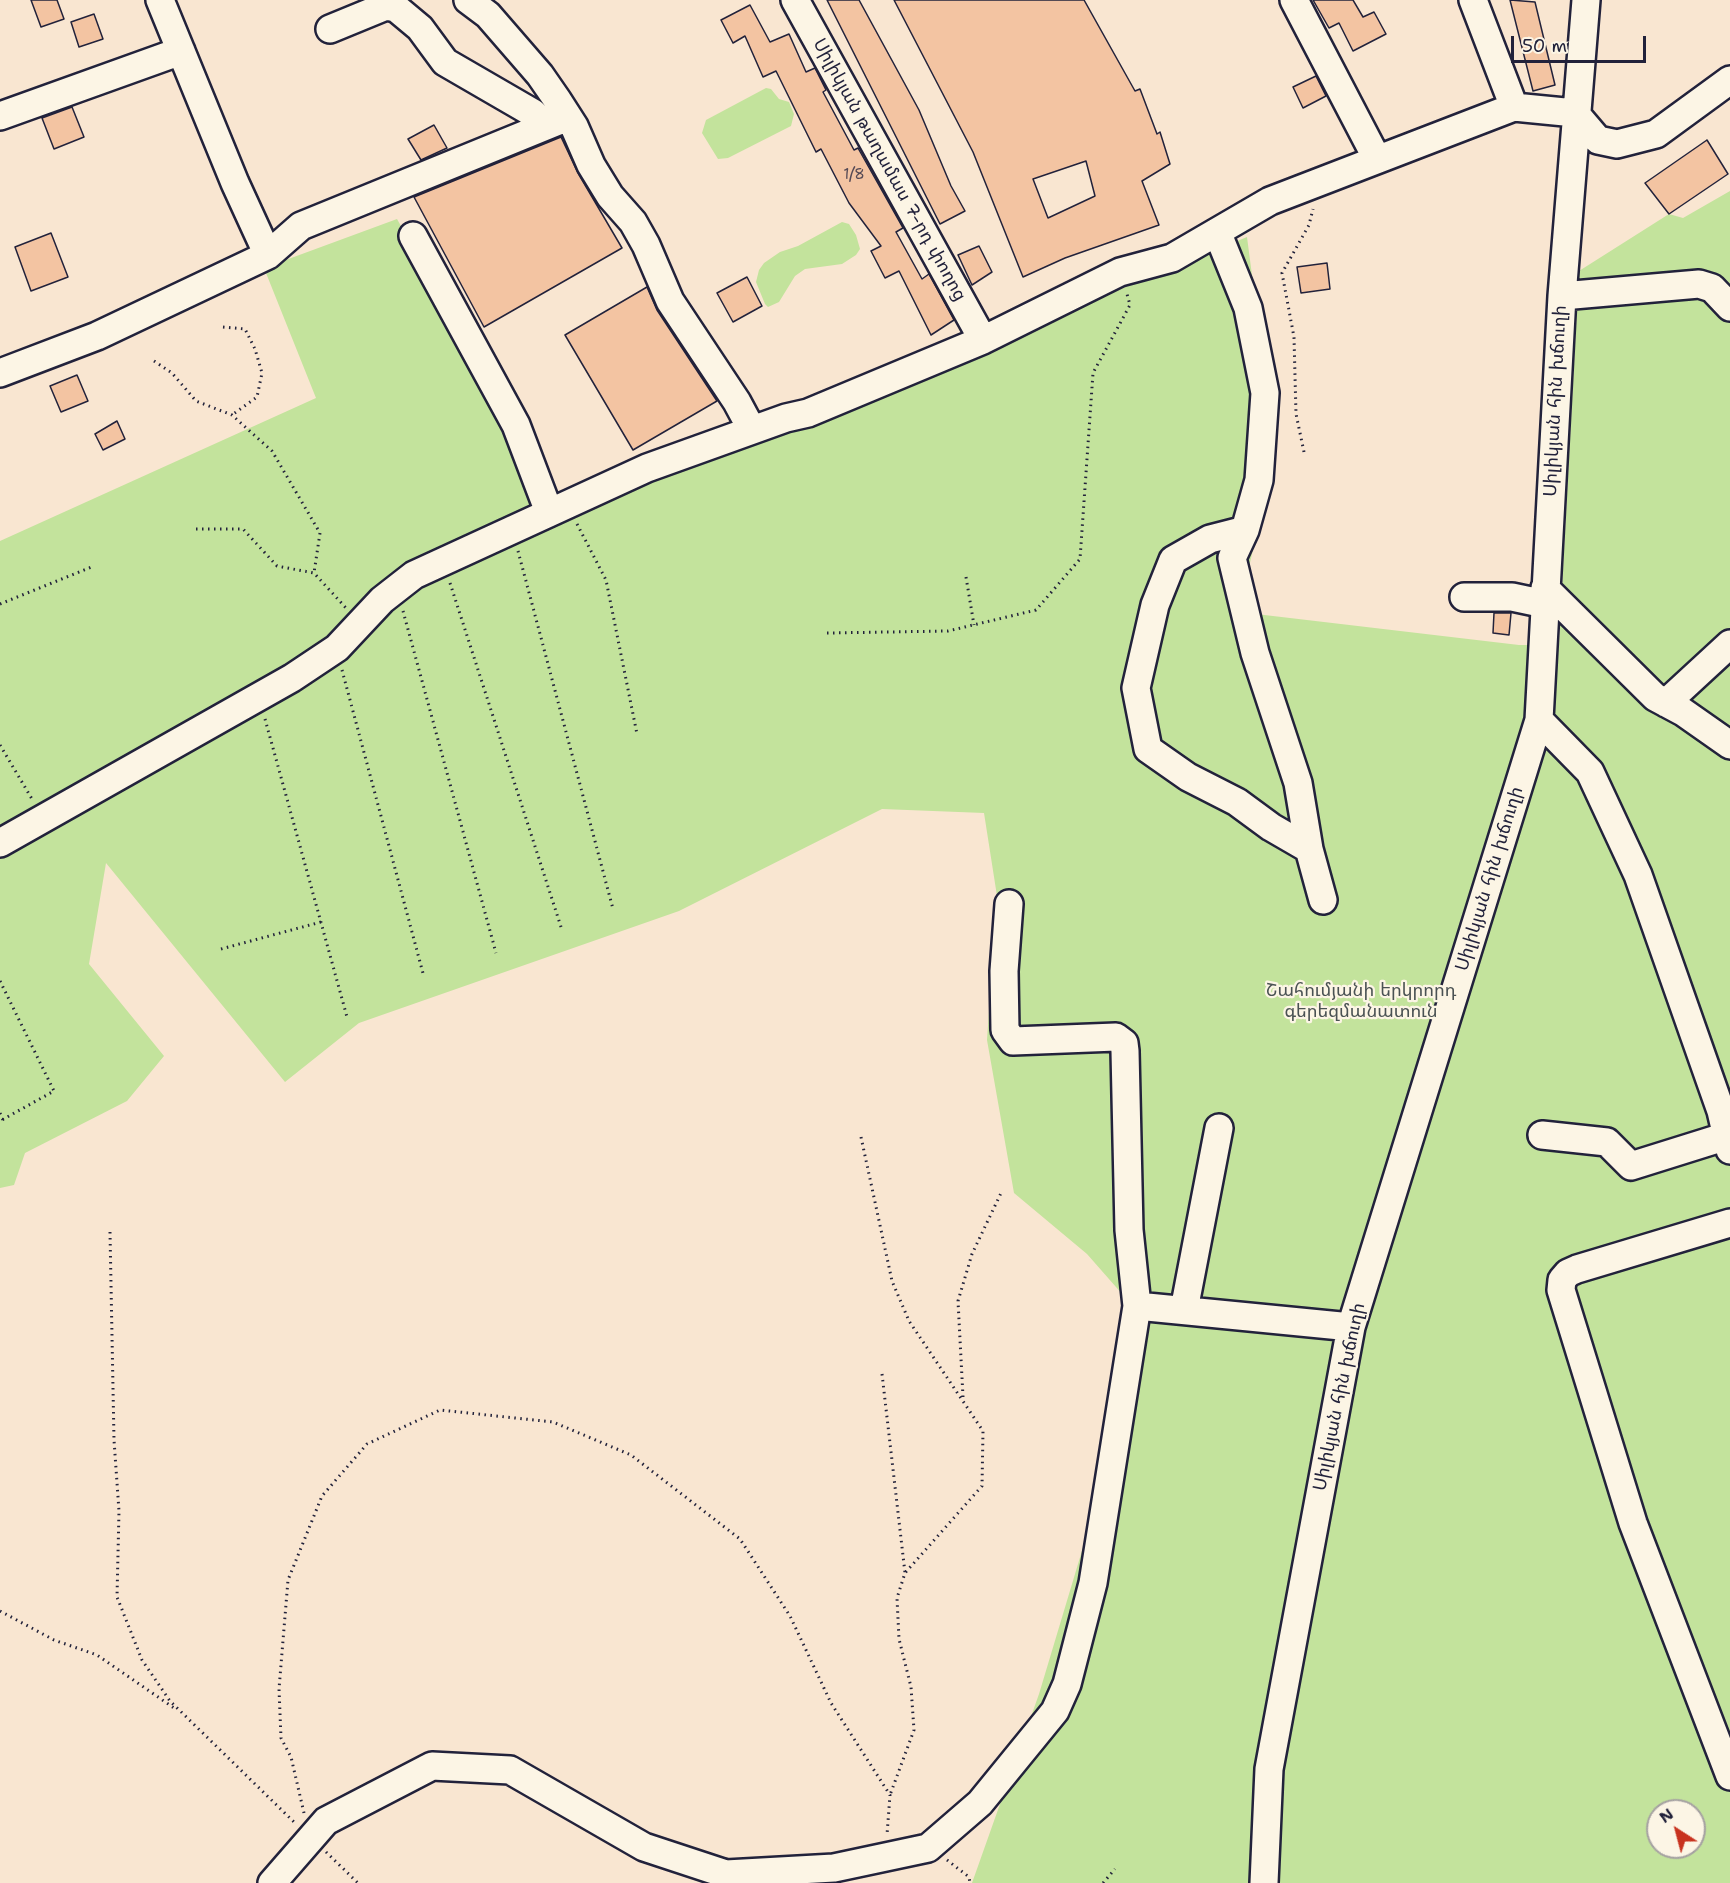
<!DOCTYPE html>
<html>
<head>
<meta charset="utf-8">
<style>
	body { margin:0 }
	#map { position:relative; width:1730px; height:1883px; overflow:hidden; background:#f9e6d1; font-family:"Shantell Sans",sans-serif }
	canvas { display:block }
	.north { position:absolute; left:1646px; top:1799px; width:60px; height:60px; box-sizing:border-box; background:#fcf5e5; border:2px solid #a5a1a1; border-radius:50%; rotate:324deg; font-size:16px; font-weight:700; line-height:24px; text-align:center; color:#22223b }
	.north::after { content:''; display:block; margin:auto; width:21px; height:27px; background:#c8321e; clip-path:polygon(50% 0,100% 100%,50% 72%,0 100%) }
	.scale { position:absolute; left:1511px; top:36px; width:135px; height:27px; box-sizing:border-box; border:3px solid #22223b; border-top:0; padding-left:8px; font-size:18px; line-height:21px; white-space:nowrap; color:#22223b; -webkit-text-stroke:4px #fcf5e5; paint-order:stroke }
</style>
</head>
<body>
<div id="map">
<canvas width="1730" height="1883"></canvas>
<div class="north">N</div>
<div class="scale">50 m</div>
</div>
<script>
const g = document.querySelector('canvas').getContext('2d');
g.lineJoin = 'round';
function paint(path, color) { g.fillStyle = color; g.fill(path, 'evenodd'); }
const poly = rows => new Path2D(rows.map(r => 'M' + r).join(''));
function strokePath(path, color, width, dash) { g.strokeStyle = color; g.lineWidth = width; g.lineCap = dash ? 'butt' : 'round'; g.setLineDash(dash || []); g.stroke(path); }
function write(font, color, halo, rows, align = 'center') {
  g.font = font + ' "Shantell Sans","Noto Sans Armenian",sans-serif'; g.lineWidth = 4.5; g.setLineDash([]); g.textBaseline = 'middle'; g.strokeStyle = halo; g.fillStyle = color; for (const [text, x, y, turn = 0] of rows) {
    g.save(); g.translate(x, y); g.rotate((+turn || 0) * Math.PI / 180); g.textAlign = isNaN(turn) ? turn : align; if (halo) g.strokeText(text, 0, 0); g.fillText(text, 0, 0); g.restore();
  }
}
paint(poly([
	[766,88,771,89,779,99,789,102,794,114,791,126,728,158,718,159,702,133,706,120],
	[1730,191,1730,1883,972,1883,1039,1694,1105,1474,1123,1295,1087,1254,1014,1193,987,1040,997,896,984,813,882,809,679,911,359,1023,285,1082,106,863,89,964,164,1056,127,1101,25,1153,14,1185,0,1188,0,541,316,398,264,268,397,219,493,390,541,508,1055,316,1247,237,1275,451,1239,612,1519,645,1559,645,1579,271,1669,214,1683,218],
	[1658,1811,1694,1811,1694,1847,1658,1847],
	[842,222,849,224,856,235,860,249,856,255,842,264,805,269,795,276,779,302,768,307,765,304,756,282,759,270,764,263,780,252,798,246]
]), '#c3e39c');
const building = poly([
	[31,0,57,0,64,19,41,27,31,0],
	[827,0,859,0,919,110,951,186,965,211,940,224,827,0],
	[894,0,1084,0,1135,91,1140,89,1157,134,1160,132,1170,164,1142,181,1159,225,1065,258,1023,277,973,152,894,0],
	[1086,161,1095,196,1048,218,1033,179,1086,161],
	[1313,0,1353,0,1363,17,1374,12,1386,34,1353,51,1339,23,1329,28,1313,0],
	[1510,0,1535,2,1555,85,1533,91,1510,0],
	[750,5,770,42,789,34,806,72,815,68,826,90,823,92,854,150,858,148,903,228,896,232,922,279,929,274,954,320,931,335,899,271,885,278,871,251,881,246,849,203,821,149,816,152,776,71,763,77,745,36,733,43,721,20,750,5],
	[94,14,103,39,79,47,71,22,94,14],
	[1316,76,1326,96,1303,108,1293,87,1316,76],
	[72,107,84,137,54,149,42,118,72,107],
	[434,125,447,148,421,160,408,139,434,125],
	[561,137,578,173,622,248,484,327,414,197,561,137],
	[1707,140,1728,174,1669,214,1645,183,1707,140],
	[51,233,68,277,31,291,15,247,51,233],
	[979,246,992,272,972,285,958,255,979,246],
	[1327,263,1330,289,1301,293,1297,267,1327,263],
	[747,277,762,306,733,322,717,293,747,277],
	[647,287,657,310,717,401,633,450,565,335,647,287],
	[77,375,88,401,61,412,50,386,77,375],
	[117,421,125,439,103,450,95,434,117,421],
	[1494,613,1511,613,1509,635,1493,633,1494,613]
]);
paint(building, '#f3c4a2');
strokePath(building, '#22223b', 1.5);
const minor = poly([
	[160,0,235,183,268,255],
	[468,0,488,15,540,75,558,101,574,126,591,165,610,196,633,222,646,245,670,301,737,402,752,430],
	[795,0,983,340],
	[1294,0,1377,159],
	[1473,0,1514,107,1575,113],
	[330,29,386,6,396,8,420,28,445,62,533,113,545,126],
	[1575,113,1598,140,1617,144,1656,134,1730,80],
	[0,116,181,51],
	[1218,234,1248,308,1265,393,1259,480,1245,530,1232,558,1255,653,1298,783,1309,849,1323,900],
	[413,236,516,425,549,512],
	[1562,296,1699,284,1712,288,1730,307],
	[0,373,97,336,268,255,301,226,568,117],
	[1245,530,1210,539,1173,560,1155,605,1136,688,1148,749,1188,777,1237,802,1271,827,1309,849],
	[1545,588,1655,697,1683,712,1730,745],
	[1464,597,1512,597,1545,604],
	[1666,703,1730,644],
	[1539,720,1590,772,1638,875,1721,1111,1730,1150],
	[0,843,292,678,337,648,382,600,414,575,647,468,786,418,808,413,983,340,1120,272,1172,258,1270,201,1514,107],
	[1542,1135,1607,1142,1631,1166,1727,1136],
	[1730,1223,1577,1269,1568,1273,1562,1280,1561,1290,1633,1523,1730,1776],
	[1137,1306,1351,1327],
	[1184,1310,1219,1128],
	[726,1874,834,1868,928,1848,980,1803,1055,1711,1067,1684,1093,1583,1137,1306,1129,1230,1125,1051,1124,1043,1116,1037,1013,1041,1005,1030,1004,971,1009,904],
	[272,1883,326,1821,432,1766,510,1770,644,1847,726,1874,737,1883],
	[1264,1883,1269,1769,1351,1327,1539,720,1562,296,1586,0]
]);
strokePath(minor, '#22223b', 32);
strokePath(poly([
	[223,327,245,329,255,349,262,373,257,397,232,415],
	[154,361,172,373,196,401,232,415,272,451,320,533,314,573],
	[1304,452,1296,414,1294,337,1282,273,1309,225,1313,209],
	[577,524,606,580,637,734],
	[196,529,243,529,277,566,314,573,346,608],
	[518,551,613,909],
	[966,577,974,625],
	[450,583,562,930],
	[0,604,94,566],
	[403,611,496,953],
	[827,633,948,631,1036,610,1080,559,1093,373,1130,305,1127,294],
	[342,670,424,977],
	[265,719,347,1017],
	[0,745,32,799],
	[221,949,321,922],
	[0,981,54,1091,0,1121],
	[0,1113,3,1120],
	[861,1137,892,1281,909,1321,983,1431,982,1486,905,1573,897,1598,899,1639,911,1687,914,1730,890,1795],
	[110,1232,114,1440,119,1511,117,1597,142,1660,170,1701,295,1823],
	[882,1374,905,1573],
	[963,1397,958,1301,972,1254,1002,1191],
	[0,1611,54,1640,97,1655,174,1708],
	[304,1813,291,1757,281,1738,279,1689,288,1580,322,1496,367,1444,440,1410,553,1422,631,1455,740,1539,790,1616,831,1703,890,1795,887,1835],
	[326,1852,358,1883],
	[947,1860,969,1877,970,1883],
	[1103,1883,1115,1869]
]), '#22223b', 3, [1.5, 4.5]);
strokePath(minor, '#fcf5e5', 27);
write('15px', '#564a55', null, [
	["1/8",854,175]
]);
write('18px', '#22223b', '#fcf5e5', [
	["Սիլիկյան թաղամաս 7-րդ փողոց",889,170,61],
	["Սիլիկյան հին խճուղի",1556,401,-87],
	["Սիլիկյան հին խճուղի",1490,879,-73],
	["Սիլիկյան հին խճուղի",1340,1397,-78]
]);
write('18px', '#4a5253', '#fcf5e5', [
	["Շահումյանի երկրորդ",1361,991],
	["գերեզմանատուն",1361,1012]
]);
</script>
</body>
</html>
